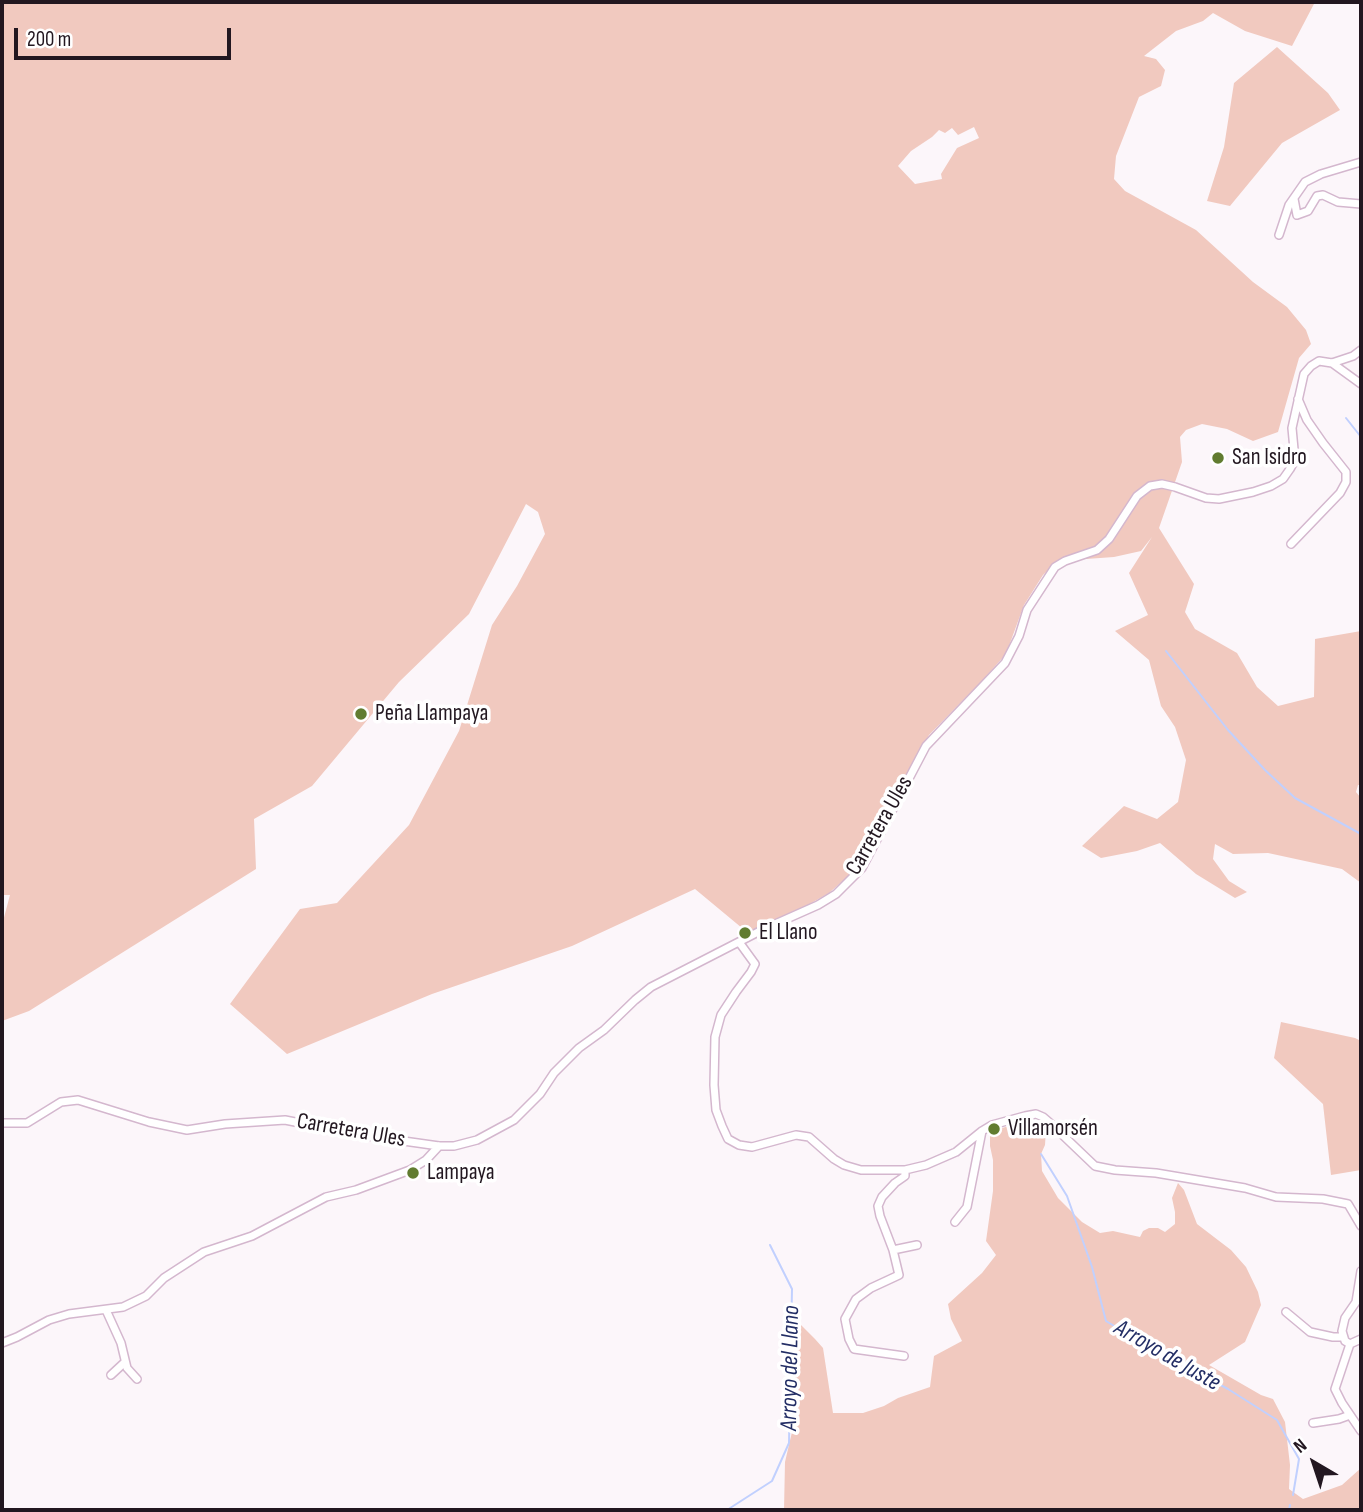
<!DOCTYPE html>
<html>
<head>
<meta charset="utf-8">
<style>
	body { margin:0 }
	#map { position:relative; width:1363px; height:1512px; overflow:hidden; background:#fcf6fa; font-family:"Sofia Sans Condensed",sans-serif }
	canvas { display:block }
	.frame { position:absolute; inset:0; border:4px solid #221720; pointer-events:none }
	.north { position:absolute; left:1279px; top:1428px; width:70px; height:70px; -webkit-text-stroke:5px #fff; paint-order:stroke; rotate:321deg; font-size:19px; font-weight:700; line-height:28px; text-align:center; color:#221720 }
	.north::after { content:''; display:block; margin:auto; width:24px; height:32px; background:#221720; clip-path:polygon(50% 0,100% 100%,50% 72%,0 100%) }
	.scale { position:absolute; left:14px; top:28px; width:217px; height:32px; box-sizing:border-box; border:4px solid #221720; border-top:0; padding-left:9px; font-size:21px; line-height:24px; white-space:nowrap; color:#221720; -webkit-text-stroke:5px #fff; paint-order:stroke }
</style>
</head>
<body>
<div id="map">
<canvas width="1363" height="1512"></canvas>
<div class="frame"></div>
<div class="north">N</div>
<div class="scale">200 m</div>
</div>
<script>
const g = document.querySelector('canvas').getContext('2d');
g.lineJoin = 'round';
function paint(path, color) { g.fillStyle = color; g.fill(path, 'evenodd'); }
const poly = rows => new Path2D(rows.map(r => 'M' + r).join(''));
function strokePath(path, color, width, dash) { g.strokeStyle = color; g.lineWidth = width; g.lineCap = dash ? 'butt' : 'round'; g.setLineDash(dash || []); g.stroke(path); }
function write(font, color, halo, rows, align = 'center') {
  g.font = font + ' "Sofia Sans Condensed",sans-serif'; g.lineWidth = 7; g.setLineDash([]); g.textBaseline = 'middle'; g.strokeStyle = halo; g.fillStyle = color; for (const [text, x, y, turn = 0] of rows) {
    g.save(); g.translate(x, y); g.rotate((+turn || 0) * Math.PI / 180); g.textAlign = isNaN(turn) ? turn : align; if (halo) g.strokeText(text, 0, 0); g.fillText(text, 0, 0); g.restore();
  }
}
paint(poly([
	[2,2,1315,2,1292,46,1245,31,1213,13,1203,21,1176,31,1144,56,1156,59,1165,70,1161,86,1139,97,1116,156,1114,179,1125,191,1196,230,1253,282,1287,307,1306,330,1311,344,1299,358,1278,432,1253,441,1227,429,1202,424,1186,430,1180,437,1182,462,1159,528,1194,584,1185,612,1195,629,1237,653,1257,687,1278,706,1314,697,1315,639,1361,631,1361,785,1358,785,1356,792,1361,798,1361,883,1342,869,1268,853,1233,854,1215,844,1213,859,1229,881,1247,892,1235,898,1196,874,1160,843,1137,851,1101,858,1082,846,1124,806,1157,819,1178,802,1186,760,1175,727,1161,706,1149,660,1115,631,1148,615,1129,573,1152,537,1141,551,1114,557,1058,561,1043,575,1024,605,1006,654,981,682,929,735,861,865,829,893,799,910,748,933,695,889,572,946,432,994,287,1054,230,1004,300,909,337,903,409,825,459,731,492,625,517,586,545,534,538,512,526,504,469,614,399,682,312,786,254,819,256,869,29,1011,2,1021,2,925,10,895,2,895],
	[974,127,979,138,957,148,941,174,942,179,915,184,898,166,911,151,932,137,939,130,945,133,952,128,958,135],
	[1277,47,1328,93,1340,110,1282,143,1230,206,1207,201,1224,147,1234,83],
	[1281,1022,1355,1038,1361,1041,1361,1170,1331,1175,1323,1104,1274,1058],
	[1039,1120,1046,1129,1045,1145,1041,1154,1042,1171,1058,1198,1082,1222,1100,1233,1113,1231,1140,1237,1143,1231,1149,1228,1158,1228,1165,1232,1175,1224,1175,1212,1172,1198,1178,1183,1184,1190,1197,1224,1231,1250,1246,1267,1258,1292,1261,1305,1245,1342,1209,1365,1261,1395,1273,1399,1285,1422,1290,1465,1289,1489,1303,1499,1342,1485,1361,1468,1361,1510,784,1510,785,1462,792,1432,794,1324,796,1320,815,1339,823,1348,833,1413,863,1413,884,1406,898,1398,930,1387,934,1356,962,1341,951,1319,948,1304,982,1273,996,1255,986,1241,993,1191,993,1160,990,1146,990,1132,1021,1122]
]), '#f1c9bf');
strokePath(poly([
	[1346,418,1361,437],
	[1166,651,1228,730,1265,770,1295,798,1361,834],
	[1041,1154,1067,1196,1092,1267,1106,1321,1142,1343,1228,1389,1277,1420,1299,1459,1293,1495],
	[727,1510,772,1481,789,1443,792,1289,770,1245],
	[1289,1510,1290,1505]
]), '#c1d0fe', 2);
const street = poly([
	[1294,199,1297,215,1308,211,1317,196,1323,195,1338,202,1361,204],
	[1279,235,1289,205,1305,182,1321,174,1361,162],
	[1332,363,1361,384],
	[1291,544,1340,493,1346,482,1346,472,1323,443,1307,420,1298,399],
	[739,942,755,964,751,972,736,992,721,1015,715,1037,714,1085,716,1110,722,1126,728,1139,739,1145,752,1147,796,1135,809,1137,834,1159,844,1165,861,1170,905,1170,926,1165,956,1152,982,1131,992,1125,1025,1116,1036,1114,1043,1117,1050,1123,1095,1166,1115,1170,1156,1173,1245,1188,1276,1197,1323,1199,1348,1204,1361,1226],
	[2,1123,27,1123,61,1102,78,1100,149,1122,187,1130,225,1124,285,1120,361,1135,439,1146,454,1146,477,1140,514,1120,540,1094,554,1073,579,1048,604,1030,635,1000,651,987,764,929,818,905,836,894,862,868,926,746,1005,663,1019,636,1027,610,1055,567,1065,561,1097,550,1109,539,1137,496,1150,486,1162,484,1175,487,1206,498,1219,499,1253,492,1271,486,1283,479,1290,469,1295,460,1292,428,1304,374,1311,366,1319,361,1332,363,1353,356,1361,350],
	[905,1170,905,1176,895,1183,882,1197,878,1206,880,1216,893,1250,917,1245],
	[955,1222,967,1207,982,1131],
	[893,1250,899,1275,871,1288,856,1299,845,1319,849,1339,854,1349,904,1356],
	[106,1310,121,1343,127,1368,137,1379],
	[1286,1312,1310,1332,1333,1337,1343,1337],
	[2,1343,17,1337,49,1320,69,1314,123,1307,146,1296,164,1278,204,1252,252,1236,326,1197,356,1190,410,1170,426,1160,439,1146],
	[1350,1344,1335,1389,1342,1403,1361,1431],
	[1350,1344,1345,1341,1342,1331,1345,1318,1356,1302,1361,1271],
	[1350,1344,1361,1339],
	[111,1375,125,1362],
	[1313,1423,1339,1419,1350,1415]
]);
strokePath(street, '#d4b7ce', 10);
strokePath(street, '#fff', 7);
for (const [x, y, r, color] of [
	[1218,458,7,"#617c30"],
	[361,714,7,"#617c30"],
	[745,933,7,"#617c30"],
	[994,1129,7,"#617c30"],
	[413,1173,7,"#617c30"]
]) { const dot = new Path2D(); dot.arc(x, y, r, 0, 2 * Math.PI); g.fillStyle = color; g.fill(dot); strokePath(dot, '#fff', 2.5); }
write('23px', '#221720', '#fff', [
	["San Isidro",1232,458],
	["Peña Llampaya",375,714],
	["El Llano",759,933],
	["Villamorsén",1008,1129],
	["Lampaya",427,1173]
], 'left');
write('23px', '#221720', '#fff', [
	["Carretera Ules",880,826,-60],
	["Carretera Ules",351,1131,10]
]);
write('italic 24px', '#232e65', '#fff', [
	["Arroyo de Juste",1167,1356,30],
	["Arroyo del Llano",791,1368,-89]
]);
</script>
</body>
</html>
